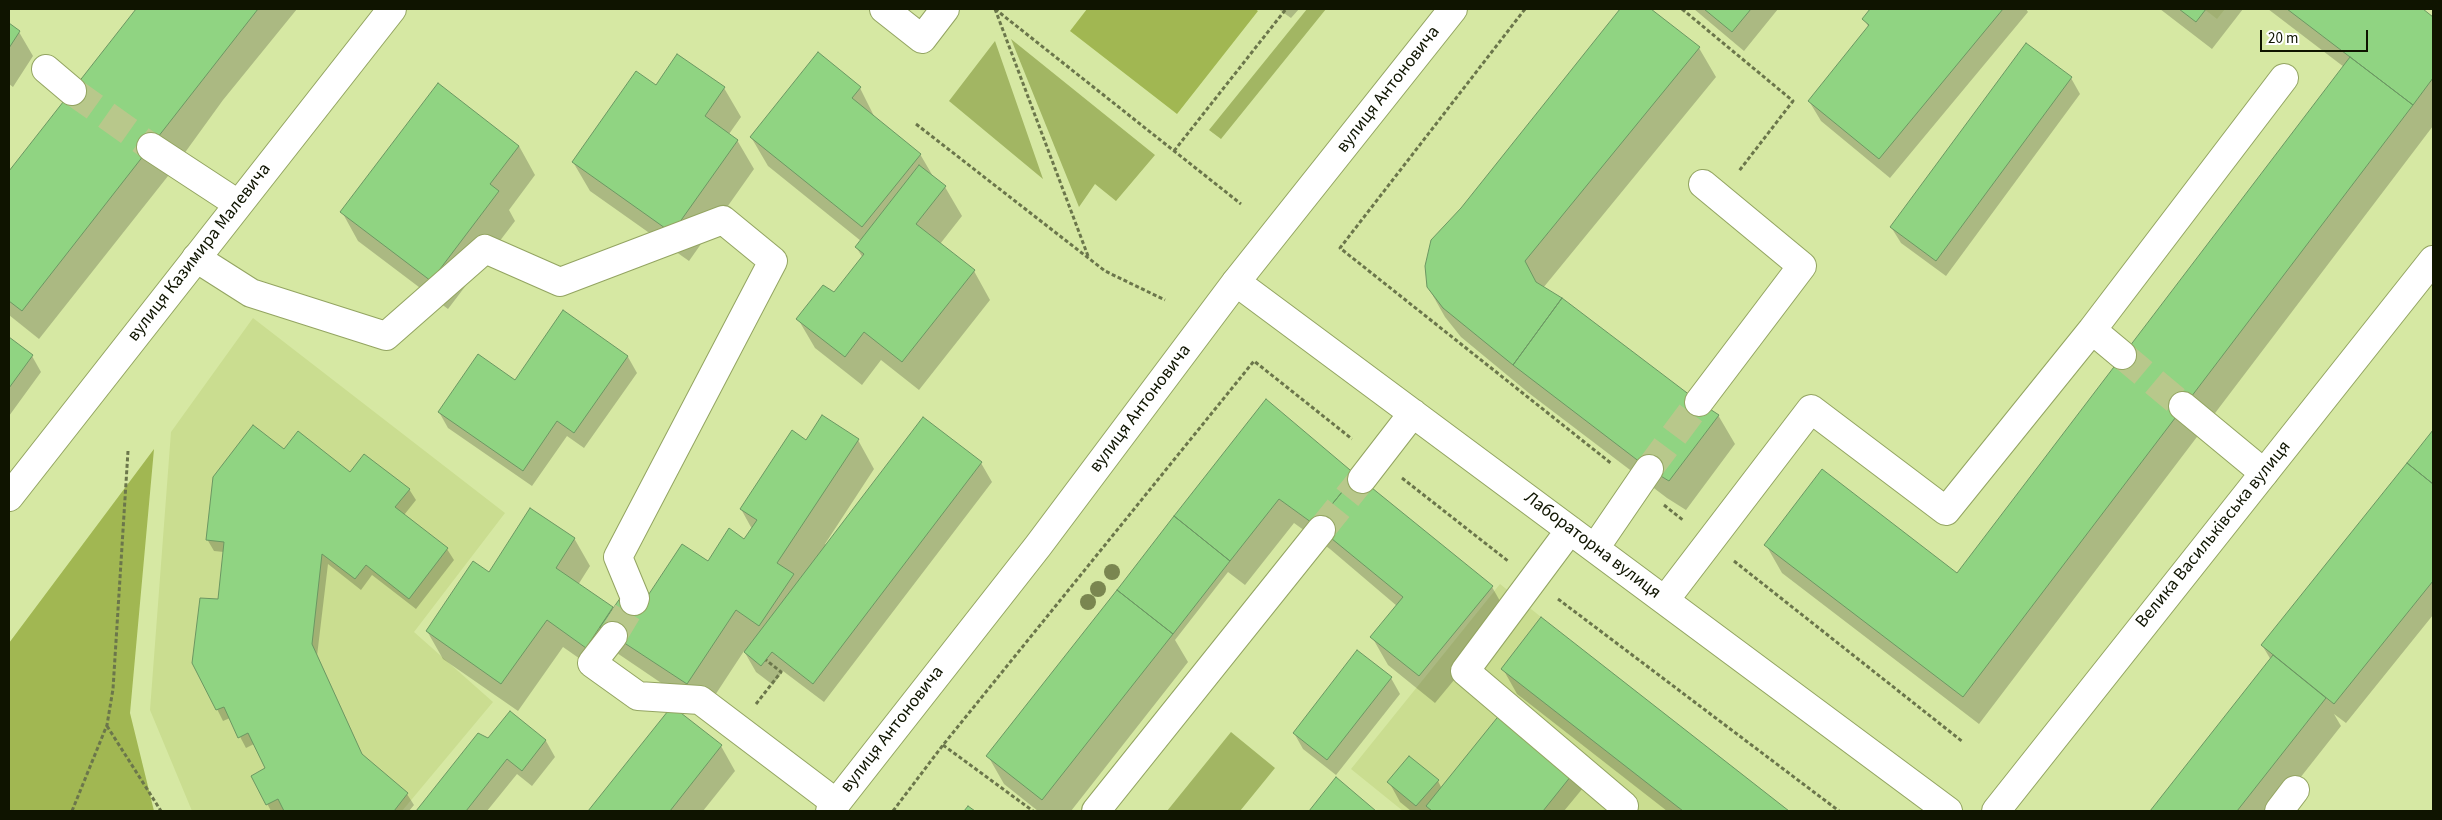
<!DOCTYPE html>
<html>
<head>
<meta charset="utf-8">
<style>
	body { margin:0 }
	#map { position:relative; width:2442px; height:820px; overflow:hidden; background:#d6e8a3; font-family:"Source Sans 3",sans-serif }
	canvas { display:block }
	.frame { position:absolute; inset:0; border:10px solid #0f1400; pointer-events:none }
	.scale { position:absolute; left:2260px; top:30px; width:108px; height:22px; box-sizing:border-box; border:2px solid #0f1400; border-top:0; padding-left:6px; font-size:15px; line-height:18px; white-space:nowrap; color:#0f1400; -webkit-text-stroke:4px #fff; paint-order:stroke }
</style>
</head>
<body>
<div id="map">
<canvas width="2442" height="820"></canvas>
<div class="frame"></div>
<div class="scale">20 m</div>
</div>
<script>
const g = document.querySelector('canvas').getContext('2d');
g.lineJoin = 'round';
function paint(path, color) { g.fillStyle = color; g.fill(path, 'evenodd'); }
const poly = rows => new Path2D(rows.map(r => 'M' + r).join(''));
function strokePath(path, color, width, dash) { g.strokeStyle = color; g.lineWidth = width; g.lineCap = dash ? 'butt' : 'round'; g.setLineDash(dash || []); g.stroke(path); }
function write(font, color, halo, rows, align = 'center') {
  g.font = font + ' "Source Sans 3",sans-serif'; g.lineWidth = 4; g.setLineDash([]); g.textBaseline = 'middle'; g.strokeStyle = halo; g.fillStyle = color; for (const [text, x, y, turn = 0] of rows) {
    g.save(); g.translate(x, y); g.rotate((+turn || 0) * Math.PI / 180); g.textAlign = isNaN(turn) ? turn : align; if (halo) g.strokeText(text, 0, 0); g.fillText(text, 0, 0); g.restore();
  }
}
paint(poly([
	[2204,9,2225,9,2217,19],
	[253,318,505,513,414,632,493,702,402,811,192,811,150,710,171,432],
	[1500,584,1541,617,1789,811,1403,811,1351,769]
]), '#cadd90');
paint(poly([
	[1307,9,1326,9,1221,139,1209,130],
	[1011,39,1155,155,1116,201,1095,184,1079,207],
	[995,41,1043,179,949,101],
	[1231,732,1275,768,1240,811,1167,811]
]), '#a2b663');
paint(poly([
	[1087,9,1255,9,1258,11,1177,114,1070,31],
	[154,449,130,713,154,811,9,811,9,643]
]), '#a1b752');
paint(poly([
	[138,9,297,9,223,100,168,176,39,339,9,315,9,173],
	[1278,9,1299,9,1291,18],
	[1621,9,1649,9,1699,48,1716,77,1543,288,1698,403,1718,415,1735,444,1686,510,1667,498,1530,394,1461,337,1445,317,1428,287,1462,209],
	[1694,9,1778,9,1744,51],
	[1872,9,2026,9,2028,12,1890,178,1821,121,1809,101,1869,28,1864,19],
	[2160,9,2243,9,2212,49],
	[2268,9,2421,9,2433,18,2433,126,1979,724,1782,573,1766,545,1957,575,2344,67],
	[9,25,19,32,33,56,13,87,9,84],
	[678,55,724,88,741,117,729,134,737,140,754,169,689,261,590,191,573,162,656,86],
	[2071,78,2080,94,1946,276,1901,243,1891,227],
	[860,88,875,118,920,154,934,178,945,187,962,216,940,244,974,271,990,300,919,390,881,360,862,385,815,348,798,319,834,294,863,258,856,247,861,241,768,166,751,137],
	[519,146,535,175,509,210,515,221,448,309,358,241,342,212],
	[564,312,628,357,637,373,584,448,567,436,532,486,448,428,439,412,515,382],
	[9,339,32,356,41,372,9,416],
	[2433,432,2433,615,2346,723,2334,714,2341,726,2274,811,2152,811,2271,660,2262,645],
	[858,440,874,469,825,544,827,545,981,463,992,482,824,702,783,671,773,685,756,672,744,651,704,712,617,653,603,675,563,647,518,711,443,659,427,631,489,574,574,538,590,566,578,585,613,610,641,608,745,540,752,529,741,509,807,442],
	[284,451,351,474,409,489,416,500,404,515,447,549,454,560,416,609,372,575,361,590,328,564,317,656,363,757,407,794,414,805,409,811,271,811,253,776,267,769,254,744,246,748,230,718,223,721,194,663,219,601,224,552,214,551,207,539],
	[1356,475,1492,587,1508,615,1435,703,1388,665,1372,637,1397,606,1330,549,1294,523,1245,585,1228,572,1175,640,1188,662,1071,811,1038,811,1004,784,988,756,1175,517],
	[1542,619,1787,811,1667,811,1517,694,1503,669],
	[1391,678,1400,694,1336,775,1303,749,1294,733],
	[672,707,721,746,735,771,703,811,590,811],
	[510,713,546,741,555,757,532,786,517,774,487,811,418,811,478,735,489,739],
	[1502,714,1583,788,1564,811,1411,811,1400,802,1389,782,1438,781,1442,789],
	[1336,779,1374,811,1311,811]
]), '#0003');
const building = poly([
	[136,9,258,9,22,311,9,301,9,171,136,9],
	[1620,9,1651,9,1700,47,1525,261,1536,282,1562,298,1513,365,1443,308,1427,287,1425,266,1431,240,1461,208,1620,9],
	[1704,9,1751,9,1732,32,1704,9],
	[1870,9,2003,9,1879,159,1808,101,1869,25,1862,19,1870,9],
	[2179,9,2206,9,2196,22,2179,9],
	[2287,9,2423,9,2433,17,2433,78,2413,105,2287,9],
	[9,23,20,31,9,48,9,23],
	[2026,43,2072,77,1936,261,1890,227,2026,43],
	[818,52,861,87,852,98,921,154,862,227,750,137,818,52],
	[677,54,725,87,705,116,738,140,672,233,572,162,636,71,656,85,677,54],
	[2350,57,2413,105,1963,697,1764,545,1822,469,1957,573,2350,57],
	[438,83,519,146,490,184,499,191,431,281,340,212,438,83],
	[919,165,946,186,916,224,975,270,902,362,864,332,845,357,796,319,823,285,834,292,864,254,855,247,919,165],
	[1562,298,1699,402,1719,415,1669,481,1649,469,1513,365,1562,298],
	[563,310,628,356,574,433,557,421,523,471,438,412,478,354,515,380,563,310],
	[9,337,33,355,9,388,9,337],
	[1266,399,1356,475,1315,525,1279,499,1230,561,1174,516,1266,399],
	[822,415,859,439,777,563,794,574,759,626,736,610,687,684,600,627,623,594,641,606,682,544,708,561,729,528,744,539,757,520,740,509,792,430,806,440,822,415],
	[923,417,982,462,813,684,772,652,761,666,744,652,923,417],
	[253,425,284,449,298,431,350,472,364,454,410,489,395,507,448,548,409,599,366,565,355,579,322,554,312,644,362,754,408,793,394,811,284,811,278,799,266,805,251,776,265,768,248,733,238,738,224,707,216,710,192,663,200,598,218,599,224,542,206,540,213,477,253,425],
	[2433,430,2433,484,2407,463,2433,430],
	[2407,463,2433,484,2433,581,2334,704,2261,645,2407,463],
	[1356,475,1493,586,1419,676,1370,637,1403,597,1315,525,1356,475],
	[530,508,575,538,556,568,613,607,586,648,547,620,501,684,426,631,473,561,489,572,530,508],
	[1174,516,1230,561,1173,634,1117,590,1174,516],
	[1117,590,1173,634,1042,800,986,756,1117,590],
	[1541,617,1789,811,1683,811,1501,669,1541,617],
	[1357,650,1392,677,1327,760,1293,733,1357,650],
	[2273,655,2326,698,2237,811,2150,811,2273,655],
	[672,706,722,745,670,811,588,811,672,706],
	[510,711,546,740,522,771,507,759,466,811,416,811,478,733,488,738,510,711],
	[1501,713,1575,771,1543,811,1432,811,1426,806,1501,713],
	[1409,756,1439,780,1416,806,1387,782,1409,756],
	[1336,777,1376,811,1309,811,1336,777],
	[968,806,975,811,964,811,968,806]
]);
paint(building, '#90d482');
strokePath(building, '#6b9762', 1);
strokePath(poly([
	[72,91,151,147],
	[2122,355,2183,406],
	[1649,469,1699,402],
	[1321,530,1362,479],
	[613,636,634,601]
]), '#b8c88b', 28, [28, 14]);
const minor = poly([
	[884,9,922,39,945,9],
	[46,69,72,91],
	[151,147,238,204],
	[196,258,251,293,386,336,485,249,560,282,723,220,773,261,618,557,635,598,634,601],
	[1236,282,1948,811],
	[2092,330,2122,355],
	[1699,402,1802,266,1703,184],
	[2183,406,2264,473],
	[1362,479,1413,413],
	[1570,530,1465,671,1624,806,1622,811],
	[1595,548,1649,469],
	[1665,600,1811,409,1946,511,2092,330,2284,78],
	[613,636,592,663,638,696,700,700,836,803],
	[1096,811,1321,530],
	[2279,811,2295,790]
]);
const major = poly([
	[9,497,392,9],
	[830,811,1038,546,1236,282,1453,9],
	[1996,811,2433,260]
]);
strokePath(minor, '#93a461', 30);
strokePath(major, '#93a461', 30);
strokePath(poly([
	[995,9,1241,204],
	[995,9,1088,256],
	[1525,9,1340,248,1612,464],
	[1682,9,1793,101,1739,171],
	[916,124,1105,271,1165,300],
	[1174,151,1286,9],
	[1402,478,1508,561],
	[1664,505,1684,521],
	[1734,561,1963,742],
	[1558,599,1839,811],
	[756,704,781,672,766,660],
	[107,726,161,811],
	[943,745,1033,811],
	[72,811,107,725,113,689,128,451],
	[893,811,943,745,1254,361,1352,439]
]), '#6b764b', 3, [4, 2.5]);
strokePath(minor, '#fff', 28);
strokePath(major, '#fff', 28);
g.fillStyle = '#7a8650';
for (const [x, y] of [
	[1112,572],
	[1098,589],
	[1088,602]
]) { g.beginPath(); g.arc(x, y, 8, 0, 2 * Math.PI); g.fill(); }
write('18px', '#0f1400', '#fff', [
	["вулиця Антоновича",1389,90,-52],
	["вулиця Казимира Малевича",200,253,-52],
	["вулиця Антоновича",1141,409,-53],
	["Велика Васильківська вулиця",2214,535,-51],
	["Лабораторна вулиця",1592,546,37],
	["вулиця Антоновича",893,730,-52]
]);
</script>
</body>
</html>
